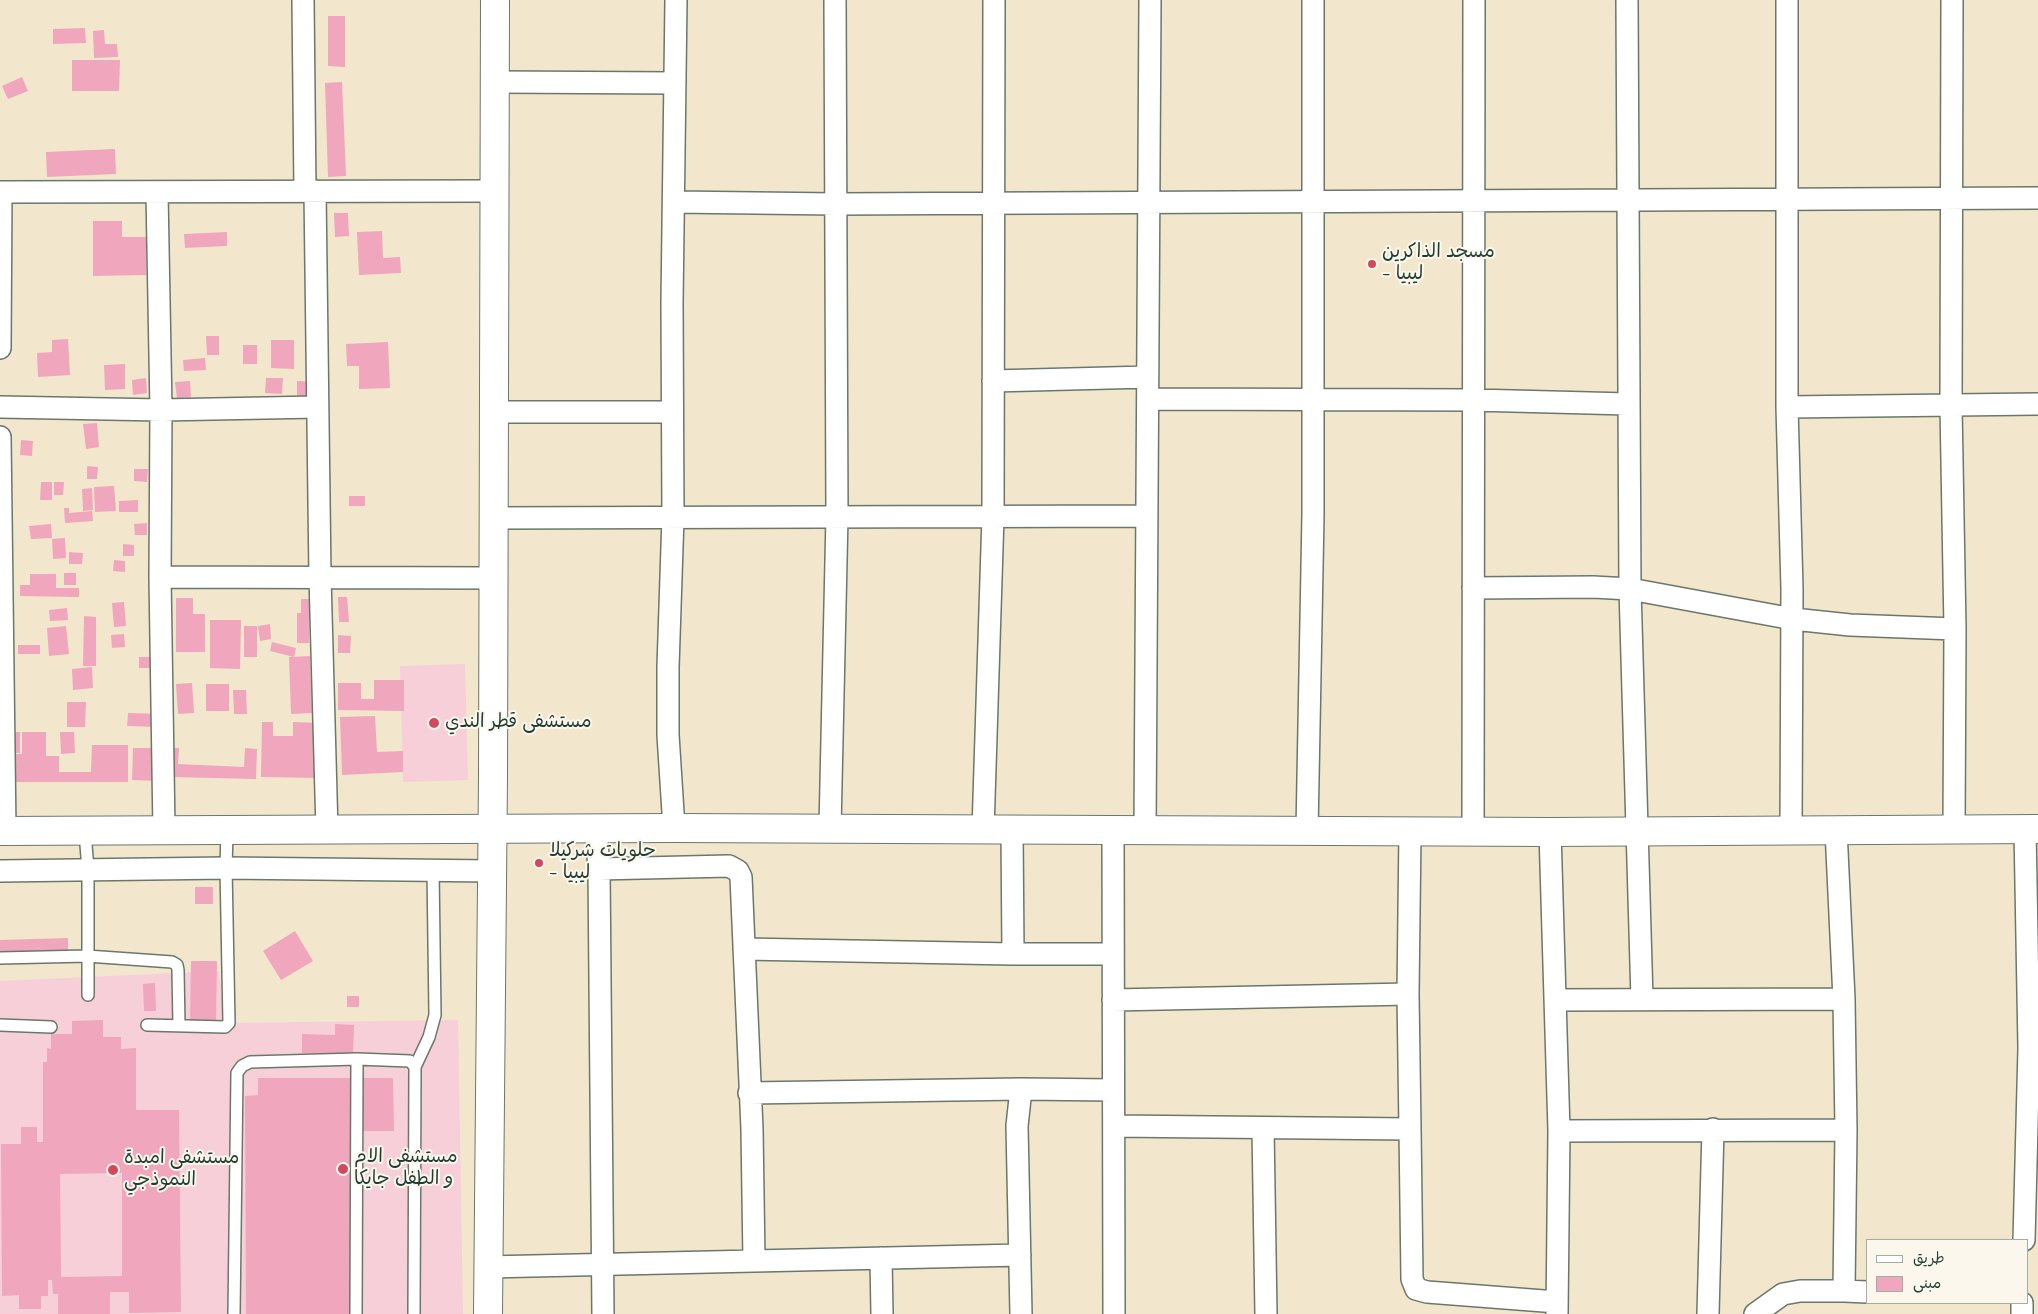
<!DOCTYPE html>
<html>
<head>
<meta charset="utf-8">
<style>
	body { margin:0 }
	#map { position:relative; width:2038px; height:1314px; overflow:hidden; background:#f2e7cd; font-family:Mynerve,"Playpen Sans Arabic",sans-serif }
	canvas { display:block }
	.legend { position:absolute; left:1866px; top:1239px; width:162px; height:65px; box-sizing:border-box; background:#fbf7ec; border:1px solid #a3ada2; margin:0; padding:6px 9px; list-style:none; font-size:15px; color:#1f3d34 }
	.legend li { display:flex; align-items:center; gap:10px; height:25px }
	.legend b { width:25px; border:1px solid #a3ada2 }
</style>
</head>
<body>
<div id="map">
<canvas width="2038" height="1314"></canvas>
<ul class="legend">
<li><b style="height:6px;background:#fff"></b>طريق</li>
<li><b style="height:14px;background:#f0a6bd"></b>مبنى</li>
</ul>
</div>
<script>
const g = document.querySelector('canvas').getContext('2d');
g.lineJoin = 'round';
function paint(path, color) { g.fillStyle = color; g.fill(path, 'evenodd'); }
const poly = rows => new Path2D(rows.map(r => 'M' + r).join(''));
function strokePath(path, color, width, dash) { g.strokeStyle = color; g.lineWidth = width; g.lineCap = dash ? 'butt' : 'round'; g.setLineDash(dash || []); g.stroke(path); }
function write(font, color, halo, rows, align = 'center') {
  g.font = font + ' Mynerve,"Playpen Sans Arabic",sans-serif'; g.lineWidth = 4; g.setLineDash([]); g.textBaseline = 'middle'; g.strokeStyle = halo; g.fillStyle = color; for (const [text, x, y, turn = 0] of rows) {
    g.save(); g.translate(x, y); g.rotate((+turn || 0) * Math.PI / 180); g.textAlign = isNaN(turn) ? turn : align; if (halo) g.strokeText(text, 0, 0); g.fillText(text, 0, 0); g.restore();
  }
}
paint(poly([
	[465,664,468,780,403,782,400,666],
	[219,971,225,1023,458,1020,463,1314,0,1314,0,981]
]), '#f6cfd8');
paint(poly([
	[328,16,345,16,345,67,328,66],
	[85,28,86,43,53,44,53,29],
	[104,30,105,44,117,44,118,57,94,58,93,31],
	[72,60,120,60,119,91,72,91],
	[22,77,28,91,8,99,2,86],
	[342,82,346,176,328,177,325,83],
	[115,149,116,174,47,177,46,152],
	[334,213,348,213,349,236,335,237],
	[93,221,122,221,122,237,146,237,146,275,93,276],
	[382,231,383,258,400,257,401,273,359,275,357,232],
	[227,232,227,246,185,248,184,234],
	[206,336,219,336,219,355,207,355],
	[68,339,70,375,38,377,37,353,52,352,52,340],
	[271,340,294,340,294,369,271,368],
	[388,342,390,388,359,389,359,366,347,366,346,344],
	[243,345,257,345,257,364,243,364],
	[205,358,206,370,184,371,183,360],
	[125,364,125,389,105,390,104,365],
	[146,378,147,393,133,395,132,380],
	[266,378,283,378,282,394,265,393],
	[190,381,191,397,177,398,175,382],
	[297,381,314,382,314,399,297,399],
	[97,423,99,447,86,449,83,424],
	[21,440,33,441,32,456,20,455],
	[87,466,98,467,97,479,87,479],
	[134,469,148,469,147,482,134,481],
	[41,482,52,482,52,500,40,500],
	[54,482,64,482,63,495,54,495],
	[114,486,116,511,95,512,94,487],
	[92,488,93,510,83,511,82,489],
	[349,496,365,496,365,506,349,506],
	[138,500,138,512,119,512,119,501],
	[64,508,69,508,69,513,92,511,93,521,65,523],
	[147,523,147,535,135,535,134,524],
	[51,524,52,538,31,539,29,526],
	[65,538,66,558,53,559,52,539],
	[123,544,134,545,134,556,123,556],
	[69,552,83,553,82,564,69,564],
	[114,560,125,561,125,572,113,571],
	[64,573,76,573,76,585,64,585],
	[30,574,56,574,56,588,79,588,79,597,20,596,20,585,30,585],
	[338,597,347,597,349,622,339,622],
	[176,598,193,598,193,614,205,614,205,652,176,652],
	[301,599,315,599,315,614,309,614,309,643,297,643,297,613,301,613],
	[124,602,126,626,114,627,112,603],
	[67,608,68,620,50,621,49,610],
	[84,616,96,617,96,666,83,666],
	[210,620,241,620,240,669,210,668],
	[270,624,271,639,260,641,258,626],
	[66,626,69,654,49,656,47,628],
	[244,626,257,626,257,657,244,657],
	[124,634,125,647,112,648,111,635],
	[338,635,351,636,350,653,338,653],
	[272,642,296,648,294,657,270,651],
	[18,645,40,645,40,654,18,654],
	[310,656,312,713,291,714,289,657],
	[139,657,150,657,150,668,139,668],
	[92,667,93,688,73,690,72,669],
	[374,680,404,680,404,711,338,710,338,683,361,683,361,699,374,699],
	[192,683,194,713,178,714,176,684],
	[206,684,229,684,229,711,206,711],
	[233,690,246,690,247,714,234,714],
	[67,702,86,702,85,727,67,727],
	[128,713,162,714,161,727,127,726],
	[375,716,377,752,403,751,403,772,342,775,340,717],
	[262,722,273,722,273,736,293,736,293,722,319,723,318,778,261,777],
	[10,732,20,732,20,753,10,753],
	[22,732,46,732,46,756,59,756,59,772,91,772,92,745,128,745,128,782,12,782,11,754,22,754],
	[60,732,74,732,75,753,61,754],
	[133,748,159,748,158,781,132,780],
	[172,748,179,748,178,764,244,767,245,748,257,749,256,779,171,777],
	[195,887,213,887,213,904,195,904],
	[295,931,313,961,281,980,263,951],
	[68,938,68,950,0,952,0,940],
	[191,961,217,961,216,1022,190,1022],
	[155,983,156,1011,144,1011,143,984],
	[347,996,359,996,359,1007,347,1007],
	[103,1020,103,1037,121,1037,121,1049,136,1048,136,1110,179,1110,181,1312,129,1313,129,1292,110,1292,110,1314,58,1314,58,1294,53,1294,52,1280,48,1280,48,1296,41,1296,41,1309,19,1309,19,1295,2,1296,1,1144,21,1144,21,1127,37,1127,37,1142,43,1142,43,1062,47,1062,47,1048,51,1049,51,1034,72,1034,72,1021],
	[122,1173,122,1276,61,1277,60,1174],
	[335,1024,354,1025,353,1054,302,1053,302,1034,335,1035],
	[258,1078,350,1078,350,1314,246,1314,245,1096,258,1095],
	[358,1078,393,1078,394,1131,358,1131]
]), '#f0a6bd');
const lane = poly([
	[85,832,88,870,88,995],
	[0,958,87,956,172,962,177,965,178,970,179,1026],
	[0,1025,51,1027],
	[147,1025,225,1027,229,1023,226,868,227,831],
	[415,1067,429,1037,435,1015,433,870],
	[234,1314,237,1073,242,1066,250,1062,357,1059,410,1061,415,1067,414,1314],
	[356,1314,357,1059]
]);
const street = poly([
	[303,0,305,191],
	[1627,0,1630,589,1642,999],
	[1787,0,1787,407,1792,589,1791,830],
	[1952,0,1951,406,1955,629,1954,830],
	[495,82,675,83],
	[315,191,320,577,327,831],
	[0,192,494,191],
	[157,193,161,410,160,577,164,831],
	[674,202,836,204,2038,198],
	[0,348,1,192],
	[993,381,1147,377],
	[1148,399,1474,400,1628,404],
	[0,407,161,410,317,407],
	[1787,407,2038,404],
	[494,412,671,412],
	[0,437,5,831],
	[493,518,1146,516],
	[160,577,493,578],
	[1473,588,1593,587,1630,589,1793,619,1850,625,1955,629],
	[674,828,668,735,668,667,673,517,672,303,676,0],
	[830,828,837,516,835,0],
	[1113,829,1114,1314],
	[596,830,599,869,603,1314],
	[983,830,993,516,994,0],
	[1012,830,1013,954],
	[1145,830,1150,0],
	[1307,831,1313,515,1313,0],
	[1410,831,1408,994,1410,1129],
	[1473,832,1474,0],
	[1550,832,1559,1131,1557,1314],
	[599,869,729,866,738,871,741,877,752,1129,754,1261],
	[0,871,226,868,492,871],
	[744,949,1013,954,1113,954],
	[1113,1000,1408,994],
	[1556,1000,1844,999],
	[749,1093,1021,1089],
	[1114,1126,1410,1129,1412,1279,1416,1289,1427,1292,1557,1302],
	[1263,1128,1266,1314],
	[1559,1131,1846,1130],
	[2024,1240,2029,1048,2025,829],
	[881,1258,882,1314],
	[488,1267,1020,1255],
	[1844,1291,1867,1292],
	[2022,1303,2022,1314],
	[1021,1314,1017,1126,1021,1089,1113,1090],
	[1708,1314,1713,1129],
	[1755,1314,1783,1294,1800,1291,1844,1291,1846,1130,1844,999,1836,830]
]);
const secondary = poly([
	[488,1314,493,776,495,0]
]);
const highway = poly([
	[0,831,674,828,1550,832,2038,829]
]);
strokePath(lane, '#69786a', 14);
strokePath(street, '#69786a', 24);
strokePath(secondary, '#69786a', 30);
strokePath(highway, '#69786a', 30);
strokePath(lane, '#fff', 11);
strokePath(street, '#fff', 21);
strokePath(secondary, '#fff', 28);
strokePath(highway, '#fff', 28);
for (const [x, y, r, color] of [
	[1372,264,5,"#d1495b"],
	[434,723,6,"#d1495b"],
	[539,863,5,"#d1495b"],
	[343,1169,6,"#d1495b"],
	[113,1170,6,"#d1495b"]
]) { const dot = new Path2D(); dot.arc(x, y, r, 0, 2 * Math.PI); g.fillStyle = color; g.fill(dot); strokePath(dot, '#fbf7ec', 2); }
write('19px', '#1f3d34', '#fbf7ec', [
	["مسجد الذاكرين",1382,253],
	["- ليبيا",1382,275],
	["مستشفى قطر الندي",445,723],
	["حلويات شركيلا",549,852],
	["- ليبيا",549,874],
	["مستشفى الام",354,1158],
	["و الطفل جايكا",354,1180],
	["مستشفى امبدة",124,1159],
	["النموذجي",124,1181]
], 'left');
</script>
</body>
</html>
